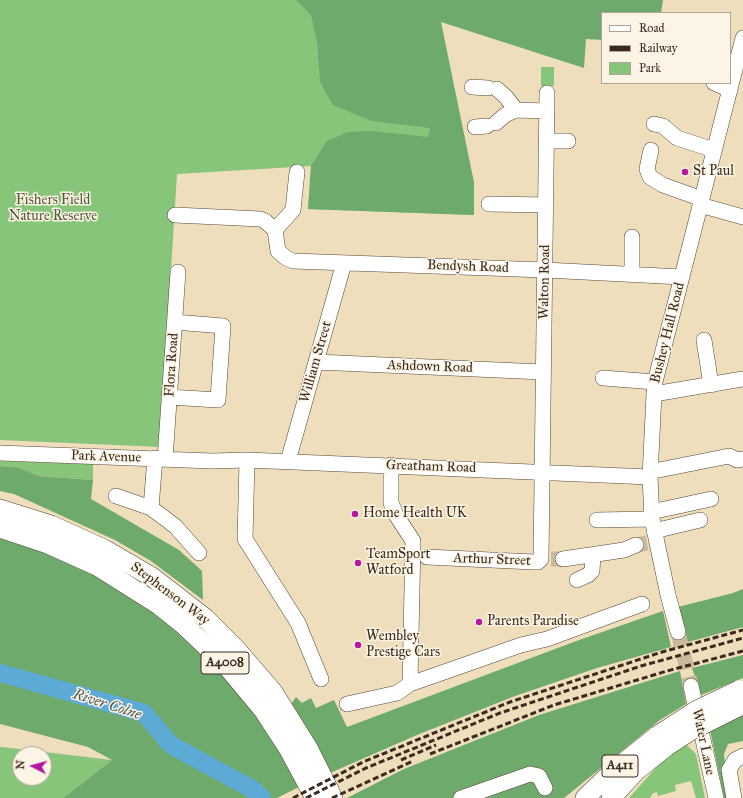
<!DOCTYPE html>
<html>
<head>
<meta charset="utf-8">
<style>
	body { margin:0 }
	#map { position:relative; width:743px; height:798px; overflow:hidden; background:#eedebc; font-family:"IM FELL Great Primer",serif }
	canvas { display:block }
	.legend { position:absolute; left:601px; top:12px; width:130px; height:72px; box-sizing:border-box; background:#fcf5e5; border:1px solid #afa495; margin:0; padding:5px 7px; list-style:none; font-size:12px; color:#3b2a1e }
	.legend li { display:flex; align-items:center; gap:8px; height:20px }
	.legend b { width:20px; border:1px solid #afa495 }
	.north { position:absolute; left:12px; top:746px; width:40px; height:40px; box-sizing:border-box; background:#fcf5e5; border:1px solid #afa495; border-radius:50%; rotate:276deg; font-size:11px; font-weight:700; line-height:16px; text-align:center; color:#3b2a1e }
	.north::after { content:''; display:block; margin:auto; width:14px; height:18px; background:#b5179e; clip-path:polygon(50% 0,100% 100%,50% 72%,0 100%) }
</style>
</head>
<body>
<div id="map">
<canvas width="743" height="798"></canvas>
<ul class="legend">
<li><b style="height:5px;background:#fff"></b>Road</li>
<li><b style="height:5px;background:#3b2a1e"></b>Railway</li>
<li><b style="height:11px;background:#87c57b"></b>Park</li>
</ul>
<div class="north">N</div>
</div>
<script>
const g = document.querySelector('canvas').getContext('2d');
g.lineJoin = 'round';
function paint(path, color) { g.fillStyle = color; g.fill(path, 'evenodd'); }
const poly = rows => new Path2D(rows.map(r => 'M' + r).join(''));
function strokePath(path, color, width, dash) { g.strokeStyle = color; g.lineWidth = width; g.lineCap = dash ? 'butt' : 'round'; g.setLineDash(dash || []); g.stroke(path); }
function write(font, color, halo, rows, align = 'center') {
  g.font = font + ' "IM FELL Great Primer",serif'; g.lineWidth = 3; g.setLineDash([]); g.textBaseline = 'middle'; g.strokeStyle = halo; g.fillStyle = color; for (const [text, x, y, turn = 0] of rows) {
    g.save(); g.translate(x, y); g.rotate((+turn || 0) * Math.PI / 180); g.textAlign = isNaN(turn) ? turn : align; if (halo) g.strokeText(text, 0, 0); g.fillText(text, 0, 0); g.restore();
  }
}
paint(poly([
	[0,0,436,0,474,183,474,215,308,209,311,166,177,174,160,447,0,440],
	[541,67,554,67,554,86,541,86],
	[0,461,93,464,93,480,39,476,17,467,0,466],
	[686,744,696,754,705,798,696,798,691,781,675,785,676,791,658,796,657,792,653,793,650,798,629,798,661,762],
	[0,747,2,747,112,760,63,798,0,798],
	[20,754,44,754,44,778,20,778]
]), '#87c57b');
paint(poly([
	[296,0,663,0,661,13,602,13,602,40,586,39,584,68,441,22,474,183,474,215,308,209,311,166,327,141,348,132,371,131,428,137,430,128,372,121,333,105,320,82,317,42,311,15],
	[0,466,17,467,39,476,93,480,91,499,179,550,202,571,203,600,151,561,115,540,14,494,0,491],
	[0,537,20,540,94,575,169,623,217,669,268,728,301,786,277,798,63,798,112,760,88,747,0,724],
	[743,589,743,627,684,643,678,607,733,593],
	[663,611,671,647,597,668,515,696,417,735,330,773,291,704,296,697,302,703,311,698,316,708,334,700,347,727,579,640],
	[743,655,743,678,701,695,692,668],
	[680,671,686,704,660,720,564,798,347,798,404,769,539,715],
	[743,715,743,741,728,744,724,754,725,766,732,798,724,798,710,730]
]), '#6daa6b');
strokePath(poly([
	[0,673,144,713,171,745,254,790,262,798]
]), '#5caad5', 18);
strokePath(poly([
	[636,545,647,543],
	[551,559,563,559],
	[678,632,691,686]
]), '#caba9c', 15, [15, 8]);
const minor = poly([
	[714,83,730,90],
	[472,87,488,88],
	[497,89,506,97,516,110],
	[496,123,505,115,516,110,547,111],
	[654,124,663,126,677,138,714,150],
	[475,127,487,126],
	[547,141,568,141],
	[651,150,647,169,650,177,663,185,702,199],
	[489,204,546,205],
	[700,205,743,217],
	[175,215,260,219,265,221,275,230],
	[275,230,278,251,286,258,293,261,545,270,682,277],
	[275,230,293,210,297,172],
	[632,274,632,237],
	[704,340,711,385],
	[316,362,543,372],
	[603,378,655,382],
	[654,394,743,379],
	[169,397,218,400,223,326,175,322],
	[0,453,212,461,247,460,650,477],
	[155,458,151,508,175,526,199,553],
	[165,459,178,272],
	[247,460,245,539,298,623,321,679],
	[288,461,344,263],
	[651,470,659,470,729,456,737,460,743,459],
	[116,496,151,508],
	[651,512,711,499],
	[597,520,652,519],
	[654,531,700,520],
	[427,557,534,562,538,562,541,559,547,93],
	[563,559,624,550,636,545],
	[577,580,588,575,592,571,593,555],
	[678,632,668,595,652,519,650,477,654,394,655,382,743,38],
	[410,684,521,645,547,639,642,604],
	[691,686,716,798],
	[347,704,397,693,410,684,413,541,396,515,391,503,391,465],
	[461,798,530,774,539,776,545,788],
	[734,798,729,770,735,760,743,756]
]);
const major = poly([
	[0,509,51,525,104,549,152,577,205,618,236,649,273,692,308,748,333,798],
	[0,528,48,544,97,566,159,605,184,625,225,664,264,711,288,748,315,798],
	[585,798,612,772,657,736],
	[611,798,637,770,667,746]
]);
strokePath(minor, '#564536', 16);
strokePath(major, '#564536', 20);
strokePath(minor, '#fff', 15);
strokePath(major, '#fff', 19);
strokePath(poly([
	[430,754,554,705,667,671,743,651],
	[401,760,436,745],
	[293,798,363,762,510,702,662,652,743,630],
	[306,798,366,768,500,713,641,666,743,638],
	[332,798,413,761]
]), '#3b2a1e', 3, [6, 3]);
const majorBridge = poly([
	[657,736,697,710,739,690],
	[667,746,690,731,742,705]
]);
strokePath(majorBridge, '#564536', 20, []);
strokePath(majorBridge, '#fff', 19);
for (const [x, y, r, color] of [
	[685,172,4,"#b5179e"],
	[355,514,4,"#b5179e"],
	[358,563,4,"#b5179e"],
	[479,622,4,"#b5179e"],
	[358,645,4,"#b5179e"]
]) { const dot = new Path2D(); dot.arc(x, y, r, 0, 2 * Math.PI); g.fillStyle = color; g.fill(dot); strokePath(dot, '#fcf5e5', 1.5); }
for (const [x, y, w] of [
	[225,663,48],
	[620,766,36]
]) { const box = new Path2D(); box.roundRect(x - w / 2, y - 11, w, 22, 3); g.fillStyle = '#fcf5e5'; g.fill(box); strokePath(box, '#3b2a1e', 1); }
write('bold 13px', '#3b2a1e', null, [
	["A4008",225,663],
	["A411",620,766]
]);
write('14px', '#3b2a1e', '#fcf5e5', [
	["St Paul",693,172],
	["Home Health UK",363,514],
	["TeamSport",366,555],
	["Watford",366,571],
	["Parents Paradise",487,622],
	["Wembley",366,637],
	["Prestige Cars",366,653]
], 'left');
write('14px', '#52583a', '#fcf5e5', [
	["Fishers Field",53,201],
	["Nature Reserve",53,217]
]);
write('14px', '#3b2a1e', '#fcf5e5', [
	["Bendysh Road",468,267,2],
	["Walton Road",545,282,-89],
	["Bushey Hall Road",668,333,-76],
	["William Street",316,362,-74],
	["Flora Road",172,365,-86],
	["Ashdown Road",430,367,2],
	["Park Avenue",106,457,2],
	["Greatham Road",431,467,2],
	["Arthur Street",492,560,2],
	["Stephenson Way",170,594,37],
	["Water Lane",703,742,78]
]);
write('italic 15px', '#47575e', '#fcf5e5', [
	["River Colne",107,705,18]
]);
</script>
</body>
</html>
